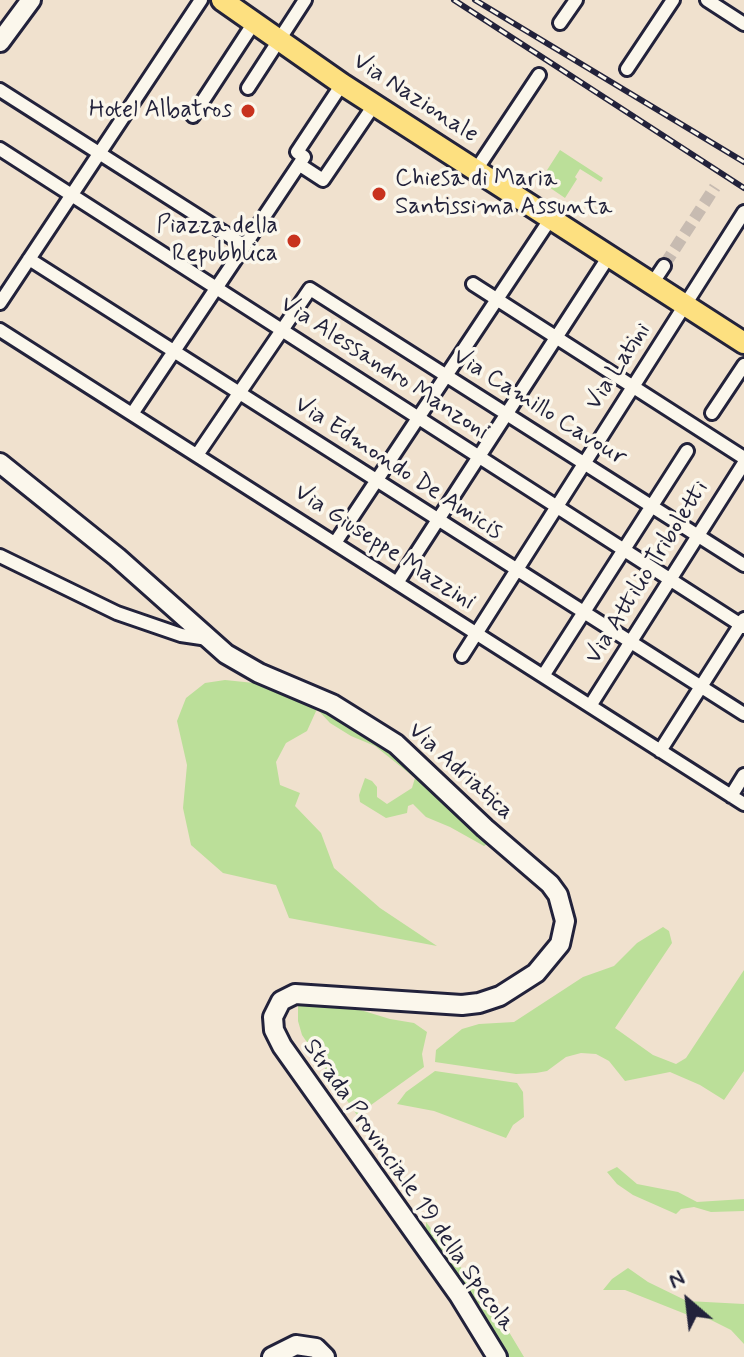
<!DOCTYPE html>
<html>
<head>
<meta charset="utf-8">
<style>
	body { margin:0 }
	#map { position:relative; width:744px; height:1357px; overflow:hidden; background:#f0e1ce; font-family:Mynerve,sans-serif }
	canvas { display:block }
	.north { position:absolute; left:648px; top:1261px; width:80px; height:80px; -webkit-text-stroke:6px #fbf7ec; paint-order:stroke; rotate:332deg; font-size:22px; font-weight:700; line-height:32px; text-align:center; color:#22223b }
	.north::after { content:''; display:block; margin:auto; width:28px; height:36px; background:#22223b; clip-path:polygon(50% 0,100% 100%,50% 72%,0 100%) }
</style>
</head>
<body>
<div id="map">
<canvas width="744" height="1357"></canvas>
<div class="north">N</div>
</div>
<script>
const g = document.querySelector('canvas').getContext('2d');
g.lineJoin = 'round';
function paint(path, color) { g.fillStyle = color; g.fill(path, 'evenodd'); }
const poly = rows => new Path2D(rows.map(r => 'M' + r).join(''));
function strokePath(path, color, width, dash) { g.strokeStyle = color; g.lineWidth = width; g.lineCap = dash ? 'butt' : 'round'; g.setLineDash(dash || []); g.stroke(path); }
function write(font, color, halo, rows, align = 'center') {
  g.font = font + ' Mynerve,sans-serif'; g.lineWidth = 7; g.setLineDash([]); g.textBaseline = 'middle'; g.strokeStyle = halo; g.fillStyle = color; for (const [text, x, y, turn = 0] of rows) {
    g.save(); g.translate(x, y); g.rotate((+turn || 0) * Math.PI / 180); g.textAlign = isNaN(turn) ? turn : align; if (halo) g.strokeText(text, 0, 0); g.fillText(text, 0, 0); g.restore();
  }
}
paint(poly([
	[560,150,603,178,601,182,580,169,575,177,577,179,565,198,540,181],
	[225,680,254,683,289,692,317,708,322,701,373,730,489,843,484,846,450,827,426,817,413,804,408,806,407,813,386,818,360,802,359,795,365,778,372,781,377,787,377,797,387,804,412,788,415,778,375,746,351,736,330,723,317,709,307,731,286,743,276,762,280,785,300,793,295,806,321,833,334,868,380,908,437,946,289,918,276,885,223,873,191,845,183,808,187,765,177,721,186,698,205,683],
	[663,927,669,931,672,943,615,1028,653,1055,676,1064,686,1058,744,970,744,1071,724,1100,700,1085,670,1072,625,1081,609,1061,596,1054,581,1053,566,1057,547,1071,536,1073,516,1074,435,1062,436,1050,462,1029,479,1024,514,1022,583,977,614,966,637,943],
	[331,1001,390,1019,414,1023,427,1032,422,1054,424,1067,357,1115,302,1035,298,1021,298,1005],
	[435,1071,517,1083,523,1092,524,1117,513,1125,506,1138,434,1111,397,1104,406,1092],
	[617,1167,637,1184,678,1192,697,1202,744,1199,744,1211,711,1212,694,1207,681,1209,676,1214,633,1195,617,1184,607,1172],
	[426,1222,503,1322,524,1357,509,1357,426,1233],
	[628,1268,648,1282,687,1301,744,1304,744,1344,731,1330,705,1317,688,1315,625,1290,603,1290,612,1279]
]), '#bbdf99');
strokePath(poly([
	[665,264,715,187]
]), '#c7bbb1', 12, [12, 6]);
const street = poly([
	[707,0,744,24],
	[560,23,576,0],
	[627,69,673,0],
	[248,88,305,0],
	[0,90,245,246],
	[193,116,255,21],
	[0,149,744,627],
	[300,165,323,180,374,105],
	[476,170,539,75],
	[29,259,744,714],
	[473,284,744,458],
	[652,284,664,266],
	[0,303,201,0],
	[0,330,744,804],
	[712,413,744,365],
	[132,414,304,157,297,152,342,84],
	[197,455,310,289,744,565],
	[335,543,551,218],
	[0,556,117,613,181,635,208,639],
	[397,583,609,256],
	[462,656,744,212],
	[543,676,687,451],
	[590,706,744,463],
	[660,751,744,619],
	[731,796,744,775]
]);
const secondary = poly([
	[0,42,31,0],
	[0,463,117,557,226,654,259,673,332,704,396,744,485,828,550,884,558,895,565,921,560,944,536,973,500,996,479,1003,462,1005,295,994,281,1001,273,1017,274,1030,282,1046,459,1295,497,1357],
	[272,1357,296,1345,316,1348,325,1357]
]);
const primary = poly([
	[222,0,342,84,744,343]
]);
strokePath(street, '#22223b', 18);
strokePath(secondary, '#22223b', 24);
strokePath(primary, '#22223b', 26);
strokePath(street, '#fbf7ec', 12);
strokePath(secondary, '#fbf7ec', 18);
strokePath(primary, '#fde080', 20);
const rail = poly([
	[454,0,744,188],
	[475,0,744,162]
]);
strokePath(rail, '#22223b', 6);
strokePath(rail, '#fbf7ec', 3, [9]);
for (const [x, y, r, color] of [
	[248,111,8,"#c8321e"],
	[379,194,8,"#c8321e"],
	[294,241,8,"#c8321e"]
]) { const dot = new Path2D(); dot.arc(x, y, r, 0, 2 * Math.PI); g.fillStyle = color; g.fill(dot); strokePath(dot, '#fbf7ec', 3); }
write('24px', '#22223b', '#fbf7ec', [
	["Via Nazionale",415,99,33],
	["Via Latini",619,367,-57],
	["Via Alessandro Manzoni",384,369,33],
	["Via Camillo Cavour",539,408,32],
	["Via Edmondo De Amicis",398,469,33],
	["Via Giuseppe Mazzini",384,548,33],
	["Via Attilio Triboletti",648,573,-58],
	["Via Adriatica",460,772,42],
	["Strada Provinciale 19 della Specola",408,1186,55]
]);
write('24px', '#22223b', '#fbf7ec', [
	["Hotel Albatros",232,111],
	["Chiesa di Maria",395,180,"left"],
	["Santissima Assunta",395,208,"left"],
	["Piazza della",278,227],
	["Repubblica",278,255]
], 'right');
</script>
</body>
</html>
